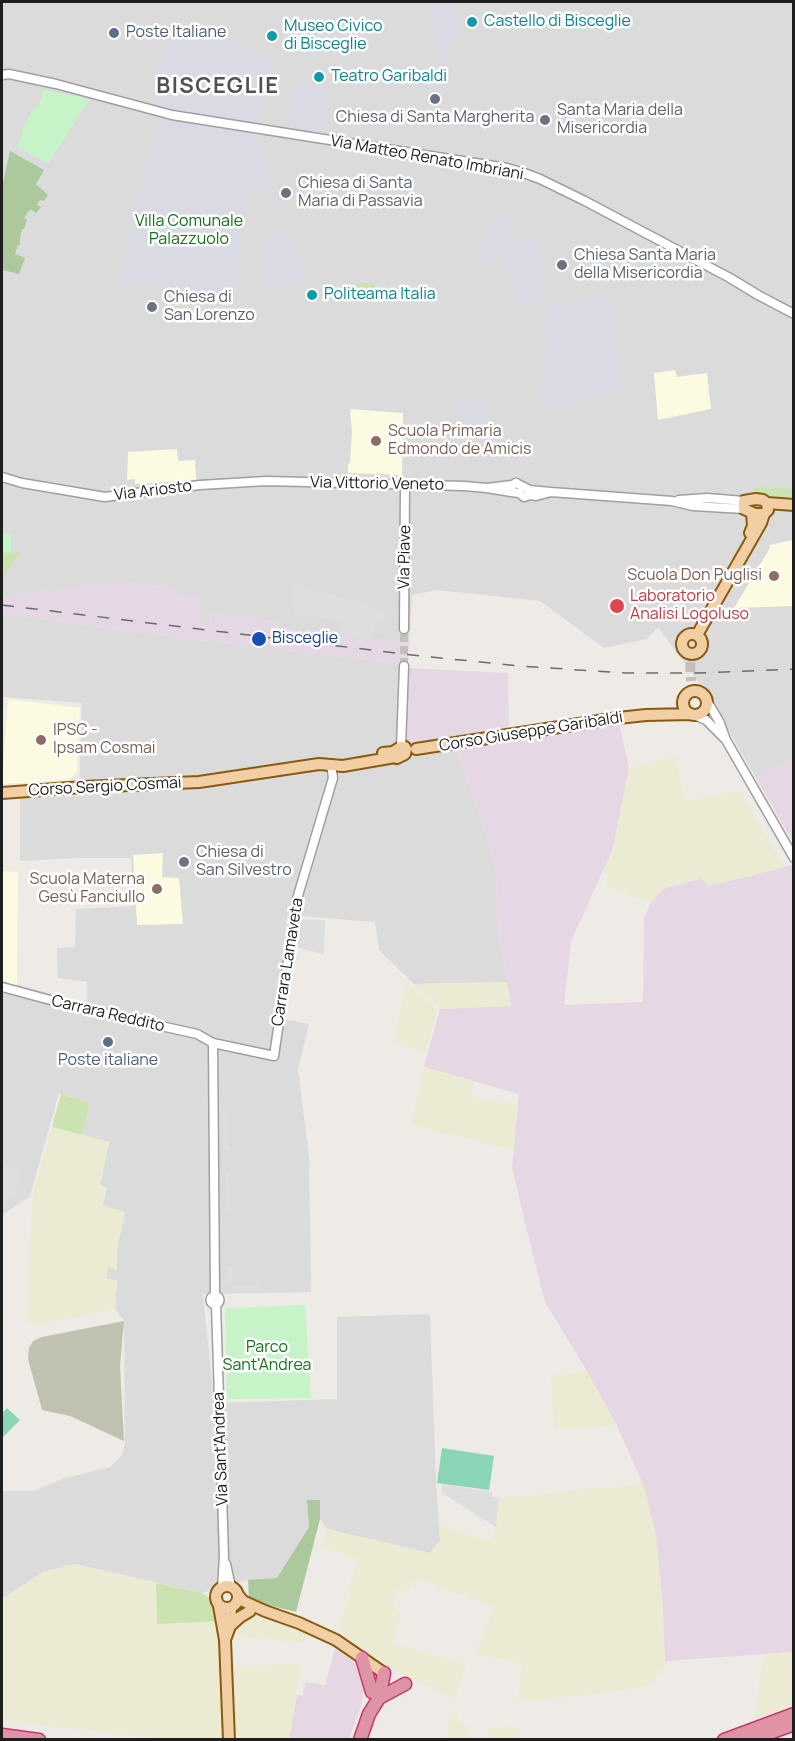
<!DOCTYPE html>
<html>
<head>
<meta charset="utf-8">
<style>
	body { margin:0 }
	#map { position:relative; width:795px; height:1741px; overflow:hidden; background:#eeeae5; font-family:Manrope,sans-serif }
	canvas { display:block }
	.frame { position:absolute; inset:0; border:3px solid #1e1e1e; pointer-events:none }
</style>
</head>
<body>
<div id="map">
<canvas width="795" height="1741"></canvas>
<div class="frame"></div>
</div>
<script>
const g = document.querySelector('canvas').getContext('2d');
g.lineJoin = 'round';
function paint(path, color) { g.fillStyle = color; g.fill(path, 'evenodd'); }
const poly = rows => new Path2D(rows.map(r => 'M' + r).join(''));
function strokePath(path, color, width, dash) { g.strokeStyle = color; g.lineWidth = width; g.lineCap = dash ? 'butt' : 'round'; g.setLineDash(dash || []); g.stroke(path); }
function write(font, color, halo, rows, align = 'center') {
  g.font = font + ' Manrope,sans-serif'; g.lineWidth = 5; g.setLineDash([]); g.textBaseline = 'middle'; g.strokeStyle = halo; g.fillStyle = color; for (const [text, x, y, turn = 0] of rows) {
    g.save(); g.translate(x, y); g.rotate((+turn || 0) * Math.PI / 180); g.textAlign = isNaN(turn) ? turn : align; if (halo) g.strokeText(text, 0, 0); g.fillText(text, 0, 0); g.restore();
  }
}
paint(poly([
	[2,2,793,2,793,758,756,778,708,695,658,627,647,639,604,648,540,601,437,590,412,595,409,643,277,628,278,622,211,614,210,624,199,624,177,594,178,589,124,582,2,597],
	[2,613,128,631,408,665,407,730,453,739,491,848,496,874,498,926,507,982,414,984,379,950,375,922,287,915,277,1018,309,1024,298,1069,309,1157,311,1292,203,1294,214,1403,337,1399,337,1317,430,1314,436,1481,440,1541,430,1553,327,1529,320,1519,320,1500,307,1501,309,1527,277,1579,248,1580,202,1593,75,1564,43,1572,2,1599,2,1491,34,1491,62,1479,110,1467,122,1455,125,1443,124,1320,115,1309,117,1281,106,1278,108,1268,117,1269,117,1249,125,1213,102,1205,100,1186,109,1142,83,1135,90,1102,59,1093,30,1196,2,1215,2,980,87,1004,87,982,58,978,57,948,75,947,76,909,134,906,131,858,80,858,20,861,20,798,79,796,82,703,4,697,2,730]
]), '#dcdbdb');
paint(poly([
	[123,582,178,589,178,594,199,596,200,624,210,624,211,614,229,615,235,617,278,622,278,628,409,643,408,665,128,631,2,613,2,597],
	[408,668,508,673,509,739,619,723,629,768,613,849,571,941,564,1005,643,1002,644,917,651,903,663,889,703,878,709,886,793,865,793,1652,665,1661,662,1594,643,1484,617,1426,587,1371,545,1302,527,1231,512,1167,519,1094,424,1067,440,1009,511,1006,498,926,496,874,491,848,453,739,413,742,409,740,407,730],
	[793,758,793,842,756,778],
	[335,1649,359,1665,363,1678,364,1691,360,1709,349,1739,289,1740,297,1695,302,1696,306,1682,325,1685]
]), '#e6d7e4');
paint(poly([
	[675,370,677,377,707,373,711,409,658,420,654,373],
	[350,409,403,413,402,475,348,473,348,464,350,463,352,432],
	[177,449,178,461,195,460,196,480,135,484,135,479,127,480,128,452],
	[793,540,793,606,734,608,770,548,769,545],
	[8,699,80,708,77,772,71,778,64,780,2,784],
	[163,853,162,877,179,878,183,924,137,925,133,855],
	[2,871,18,872,17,986,2,981]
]), '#fcfae0');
paint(poly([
	[124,1321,120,1365,124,1441,70,1416,42,1410,28,1359,29,1348,33,1341,42,1337]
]), '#c1c1b1');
paint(poly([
	[676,756,684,801,741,791,784,868,708,886,702,878,663,889,651,903,605,885,610,875,603,872,613,849,629,768],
	[507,982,511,1006,440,1009,414,984],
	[407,983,437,1010,425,1053,393,1043],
	[424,1067,474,1081,471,1097,518,1105,514,1150,411,1125],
	[52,1127,109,1142,100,1185,107,1188,103,1205,125,1212,117,1249,117,1270,108,1268,106,1278,117,1281,115,1309,36,1325,27,1320,26,1315,33,1192],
	[587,1371,617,1426,554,1429,551,1376],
	[643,1484,656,1534,662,1594,665,1661,663,1668,650,1684,640,1688,542,1700,518,1700,522,1663,475,1654,494,1607,414,1578,409,1591,397,1588,392,1602,401,1616,392,1644,466,1664,455,1699,384,1665,337,1630,351,1595,348,1589,358,1559,322,1547,327,1529,430,1553,440,1541,439,1525,492,1542,496,1527,499,1498],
	[75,1564,156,1583,157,1624,218,1621,223,1739,164,1739,2,1720,2,1599,43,1572],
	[252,1614,308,1632,305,1643,231,1635,238,1623],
	[793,1652,793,1706,754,1720,764,1654],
	[301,1664,289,1739,236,1739,233,1667],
	[449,1714,457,1715,458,1723,467,1725,467,1736,486,1738,485,1739,447,1739],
	[520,1727,520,1739,487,1739,488,1728]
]), '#eaebd2');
paint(poly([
	[354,283,375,283,375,300],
	[755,487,793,489,793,499,754,496],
	[2,553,20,553,4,575,2,573],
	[61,1094,90,1102,83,1135,52,1127],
	[156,1583,202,1593,211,1599,215,1604,218,1621,157,1624]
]), '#cbe3b0');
paint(poly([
	[10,151,44,170,36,184,48,195,44,201,40,200,37,205,41,207,36,213,30,209,24,218,27,220,24,229,22,229,20,238,20,245,18,245,15,254,25,258,19,274,2,270,2,187],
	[307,1500,320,1500,320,1519,296,1612,249,1600,248,1580,277,1578,309,1527]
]), '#acc99e');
paint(poly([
	[44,90,90,99,48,164,17,147,23,134,22,132,33,108,37,109],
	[2,534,11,534,11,553,2,553],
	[305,1305,311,1398,227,1399,225,1308]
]), '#c6f4c8');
paint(poly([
	[7,1408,20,1420,2,1438,2,1413],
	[442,1448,494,1456,489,1490,437,1483]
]), '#8ad5b5');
paint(poly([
	[294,584,375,607,386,615,377,623,372,638,340,634,341,621,296,615,293,606],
	[299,919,325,920,324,954,295,947],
	[224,1112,229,1112,229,1150,224,1150],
	[2,1164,21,1168,15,1193,8,1201,2,1203],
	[225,1172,229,1172,230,1211,226,1211],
	[227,1266,232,1266,232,1285,258,1285,258,1289,232,1289,232,1285,228,1285],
	[442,1484,492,1492,492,1497,499,1498,496,1527,442,1493]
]), '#dedede');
paint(poly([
	[431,2,468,2,469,10,463,10,462,5,455,6,456,12,460,12,461,24,457,24,458,31,462,31,463,39,449,40,450,55,441,57],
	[189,24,251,51,267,56,267,70,257,139,273,191,248,194,236,281,238,291,199,294,189,286,122,283,135,211,145,170,162,120,149,115,159,87,148,83,174,40],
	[295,85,329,90,323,140,285,134],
	[498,217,513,219,512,240,542,242,543,296,545,305,595,299,609,301,620,391,566,404,547,406,546,404,540,404,545,347,545,306,523,305,518,301,515,296,506,256,486,262,479,241,483,240,483,236,488,236,489,227,486,226,487,218],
	[286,229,306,274,304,284,278,286,264,289,264,238],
	[476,398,481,401,486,410,487,419,497,429,504,431,505,440,494,448,490,455,456,408,460,399]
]), '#d9dae3');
strokePath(poly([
	[404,666,404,629]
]), '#c4c1bd', 8, [8, 4]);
strokePath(poly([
	[690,662,691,681]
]), '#c4c1bd', 10, [10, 5]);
const minor = poly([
	[2,75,9,74,56,84,172,115,507,168,524,173,540,179,585,201,730,278,758,295,794,314],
	[2,477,22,483,105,497,200,485,266,481,464,486,487,488],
	[516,483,528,489,530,495,524,497,519,493,511,492,512,485,516,483],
	[529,490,551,492,536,496,531,495],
	[511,492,487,488,512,485],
	[551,492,672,501,693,506,744,509],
	[679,500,707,498,744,501],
	[404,629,405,485],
	[707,701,719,721,726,740,794,858],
	[694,715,706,720,724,738],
	[401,747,404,666],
	[2,987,80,1008,197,1034,213,1043,274,1056,297,899,333,778,331,765],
	[213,1043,215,1295],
	'210.5 1300a4.5 4.5 0 1 1 9 0a4.5 4.5 0 1 1-9 0Z',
	[216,1304,224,1557,222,1587],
	[226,1564,231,1587]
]);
const major = poly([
	[756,499,763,500,767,503,768,510,764,514,755,514,744,509,744,501,756,499],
	[767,503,794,505],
	[750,533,753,526,752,513],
	'682 644a10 10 0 1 1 20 0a10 10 0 1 1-20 0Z',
	[697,635,761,523,764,514],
	'683 703a12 12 0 1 1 24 0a12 12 0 1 1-24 0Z',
	[416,749,618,718,646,715,691,714],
	[383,753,393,752,401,747,405,747,406,749,405,754,397,758,393,754,393,752],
	[2,793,83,787,199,782,319,764,343,766,395,757],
	'216 1597a11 11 0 1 1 22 0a11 11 0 1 1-22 0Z',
	[238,1595,243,1601,265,1611,299,1623,336,1640,384,1673],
	[219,1606,225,1640,229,1740],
	[230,1626,240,1617,250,1611],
	[226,1637,230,1626,231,1608]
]);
const highway = poly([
	[362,1658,372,1692],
	[379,1698,405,1684],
	[2,1735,39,1740],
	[360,1740,369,1714,379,1698,384,1673],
	[724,1740,794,1714],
	[751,1740,794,1724]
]);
strokePath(minor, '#9f9f9f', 11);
strokePath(major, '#895b0f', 14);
strokePath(highway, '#c8366e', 15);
strokePath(minor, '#fff', 8);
strokePath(major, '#f2cea5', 10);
strokePath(highway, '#de94a5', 12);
strokePath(poly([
	[2,605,412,655,519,666,625,673,698,673,794,669]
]), '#6c6c6c', 1.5, [12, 12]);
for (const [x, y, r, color] of [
	[472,22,6,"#0f9aa8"],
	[114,33,6,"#5c6f8a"],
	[272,36,6,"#0f9aa8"],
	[319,77,6,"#0f9aa8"],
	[435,99,6,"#6b7280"],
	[545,120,6,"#6b7280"],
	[286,193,6,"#6b7280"],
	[562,265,6,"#6b7280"],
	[312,295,6,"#0f9aa8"],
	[152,307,6,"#6b7280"],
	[376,441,6,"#8d6e63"],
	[774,576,6,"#8d6e63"],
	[617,606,8,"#e0444e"],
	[259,639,8,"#1a4fb4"],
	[41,740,6,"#8d6e63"],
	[184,862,6,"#6b7280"],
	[157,889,6,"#8d6e63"],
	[108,1042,6,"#5c6f8a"]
]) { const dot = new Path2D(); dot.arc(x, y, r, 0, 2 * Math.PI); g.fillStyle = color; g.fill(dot); strokePath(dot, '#fff', 2); }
write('16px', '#0d838f', '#fff', [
	["Castello di Bisceglie",484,22],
	["Museo Civico",284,27],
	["di Bisceglie",284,45],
	["Teatro Garibaldi",331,77],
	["Politeama Italia",324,295]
], 'left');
write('16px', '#4e5e75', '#fff', [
	["Poste Italiane",126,33],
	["Poste italiane",108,1061,"center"]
], 'left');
write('16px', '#5b616d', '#fff', [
	["Santa Maria della",557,111],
	["Misericordia",557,129],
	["Chiesa di Santa Margherita",435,118,"center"],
	["Chiesa di Santa",298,184],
	["Maria di Passavia",298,202],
	["Chiesa Santa Maria",574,256],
	["della Misericordia",574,274],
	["Chiesa di",164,298],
	["San Lorenzo",164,316],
	["Chiesa di",196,853],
	["San Silvestro",196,871]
], 'left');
write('16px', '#1e1e1e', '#fff', [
	["Via Matteo Renato Imbriani",427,158,10],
	["Via Vittorio Veneto",377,484,1],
	["Via Ariosto",153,491,-7],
	["Via Piave",405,557,-89],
	["Corso Giuseppe Garibaldi",531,732,-9],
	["Corso Sergio Cosmai",105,787,-3],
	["Carrara Lamaveta",288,962,-81],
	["Carrara Reddito",108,1014,13],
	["Via Sant'Andrea",221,1449,-92]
]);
write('16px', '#16711a', '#fff', [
	["Villa Comunale",189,222],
	["Palazzuolo",189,240],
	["Parco",267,1348],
	["Sant'Andrea",267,1366]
]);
write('16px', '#785e54', '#fff', [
	["Scuola Primaria",388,432],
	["Edmondo de Amicis",388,450],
	["Scuola Don Puglisi",762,576,"right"],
	["IPSC -",53,731],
	["Ipsam Cosmai",53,749],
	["Scuola Materna",145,880,"right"],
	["Gesù Fanciullo",145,898,"right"]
], 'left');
write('16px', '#be3a42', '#fff', [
	["Laboratorio",630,597],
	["Analisi Logoluso",630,615]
], 'left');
write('16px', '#164399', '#fff', [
	["Bisceglie",272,639]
], 'left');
g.letterSpacing = '1.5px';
write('bold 22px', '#515151', '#fff', [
	["BISCEGLIE",218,87]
]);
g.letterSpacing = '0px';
</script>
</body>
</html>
